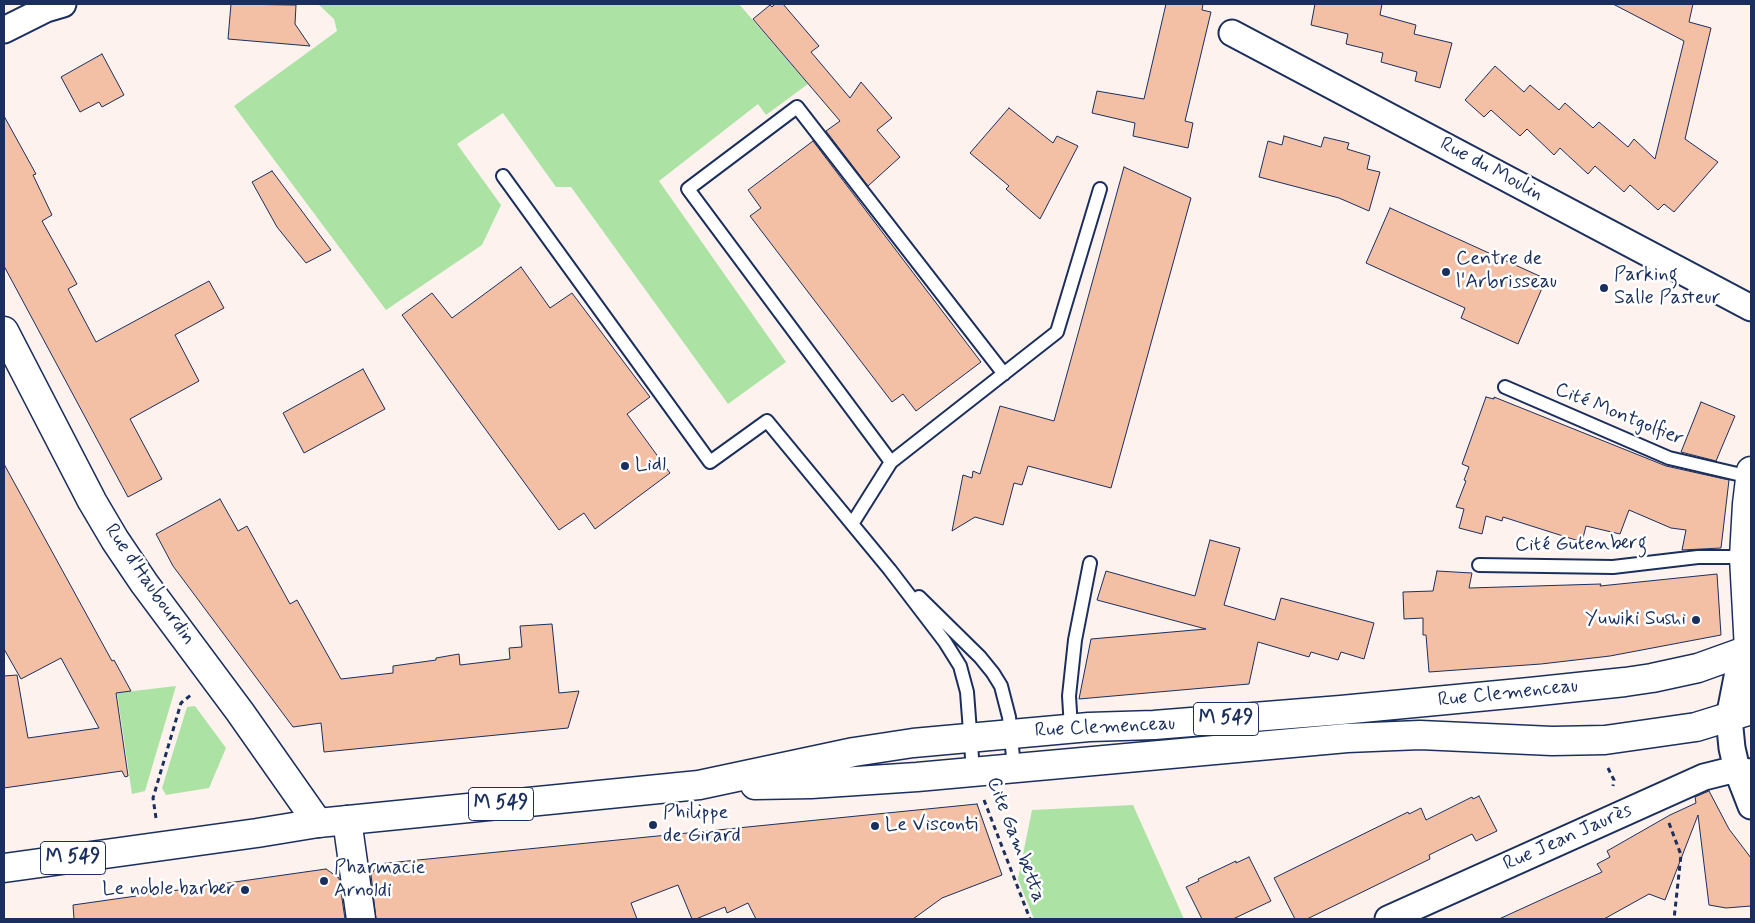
<!DOCTYPE html>
<html>
<head>
<meta charset="utf-8">
<style>
	body { margin:0 }
	#map { position:relative; width:1755px; height:923px; overflow:hidden; background:#fdf2ed; font-family:Mynerve,sans-serif }
	canvas { display:block }
	.frame { position:absolute; inset:0; border:5px solid #1b2f5e; pointer-events:none }
</style>
</head>
<body>
<div id="map">
<canvas width="1755" height="923"></canvas>
<div class="frame"></div>
</div>
<script>
const g = document.querySelector('canvas').getContext('2d');
g.lineJoin = 'round';
function paint(path, color) { g.fillStyle = color; g.fill(path, 'evenodd'); }
const poly = rows => new Path2D(rows.map(r => 'M' + r).join(''));
function strokePath(path, color, width, dash) { g.strokeStyle = color; g.lineWidth = width; g.lineCap = dash ? 'butt' : 'round'; g.setLineDash(dash || []); g.stroke(path); }
function write(font, color, halo, rows, align = 'center') {
  g.font = font + ' Mynerve,sans-serif'; g.lineWidth = 5; g.setLineDash([]); g.textBaseline = 'middle'; g.strokeStyle = halo; g.fillStyle = color; for (const [text, x, y, turn = 0] of rows) {
    g.save(); g.translate(x, y); g.rotate((+turn || 0) * Math.PI / 180); g.textAlign = isNaN(turn) ? turn : align; if (halo) g.strokeText(text, 0, 0); g.fillText(text, 0, 0); g.restore();
  }
}
paint(poly([
	[318,4,739,4,808,84,766,115,758,104,659,181,786,362,728,404,571,187,556,187,503,113,457,144,501,205,482,245,386,310,234,106,337,31,334,19],
	[176,686,145,791,132,794,117,693],
	[195,706,226,748,209,788,166,795,162,788,187,707],
	[1133,805,1184,919,1034,919,1018,879,1032,810]
]), '#ace3a5');
const building = poly([
	[231,4,296,5,295,24,310,46,228,39,231,4],
	[775,4,783,4,819,46,811,52,850,98,861,82,892,118,877,130,900,157,868,186,826,131,840,121,753,19,770,5,772,7,775,4],
	[1166,4,1203,4,1202,10,1211,12,1185,121,1193,123,1188,148,1133,136,1135,123,1092,113,1097,91,1144,99,1166,4],
	[1315,4,1382,4,1380,15,1416,25,1414,34,1452,43,1440,88,1415,81,1417,72,1381,62,1383,53,1346,44,1348,34,1311,25,1315,4],
	[1613,4,1693,4,1689,22,1711,28,1685,139,1718,162,1674,212,1664,204,1658,210,1630,185,1624,192,1595,166,1588,174,1560,148,1554,155,1527,129,1520,136,1491,110,1484,117,1465,100,1495,66,1524,92,1530,85,1559,110,1565,103,1593,128,1599,122,1628,147,1634,139,1655,159,1684,41,1613,4],
	[102,54,124,95,102,107,99,102,80,112,61,77,102,54],
	[1009,108,1053,143,1057,136,1078,146,1040,219,1006,189,1009,186,970,153,1009,108],
	[4,116,36,174,33,175,52,215,42,221,77,284,68,289,96,342,209,281,224,308,175,335,199,381,130,419,162,479,128,497,4,266,4,116],
	[1284,136,1321,147,1324,137,1349,143,1347,149,1370,156,1367,169,1380,172,1369,211,1339,198,1259,177,1268,141,1282,145,1284,136],
	[813,141,981,362,916,411,903,394,892,402,750,216,761,208,748,190,813,141],
	[1124,167,1191,198,1111,488,1028,466,1022,485,1014,483,1003,525,975,517,952,531,963,475,972,478,973,471,980,474,1000,406,1054,421,1124,167],
	[272,171,331,250,306,263,277,227,252,182,272,171],
	[1390,208,1546,279,1518,344,1461,318,1465,308,1366,263,1390,208],
	[521,267,550,308,572,293,650,397,627,414,670,473,595,529,584,513,559,530,402,315,432,293,452,318,521,267],
	[363,369,385,409,304,453,283,413,363,369],
	[1486,397,1494,399,1494,397,1666,466,1729,480,1721,548,1682,550,1686,530,1671,528,1629,510,1620,534,1586,526,1582,542,1503,517,1502,521,1486,516,1482,534,1459,528,1464,509,1456,507,1466,481,1464,480,1469,467,1462,464,1486,397],
	[1701,402,1735,416,1716,461,1681,452,1701,402],
	[4,464,112,661,114,660,131,691,116,693,128,776,125,777,122,771,4,788,4,676,17,675,28,738,99,728,61,658,21,679,4,649,4,464],
	[220,499,238,531,247,526,290,604,297,600,341,679,393,673,393,666,436,660,436,658,459,654,460,665,510,659,509,648,522,647,520,626,552,624,559,693,579,691,568,728,324,752,321,723,293,727,173,566,156,534,220,499],
	[1210,540,1240,548,1224,605,1275,620,1281,598,1374,623,1364,659,1341,652,1338,660,1311,652,1309,657,1258,642,1249,684,1079,699,1091,639,1206,629,1097,600,1106,571,1195,596,1210,540],
	[1437,571,1472,573,1469,588,1601,584,1600,586,1717,574,1721,635,1610,656,1541,664,1429,672,1426,635,1423,635,1423,618,1404,619,1403,592,1433,591,1437,571],
	[1709,791,1729,829,1751,858,1751,906,1726,908,1709,905,1698,815,1665,900,1649,894,1604,919,1499,919,1602,872,1597,864,1610,857,1607,851,1670,815,1696,803,1695,797,1709,791],
	[1479,796,1497,831,1476,841,1472,834,1429,855,1430,859,1307,919,1295,919,1274,878,1408,812,1409,814,1421,808,1426,820,1472,797,1473,799,1479,796],
	[977,804,1002,875,942,898,913,919,756,919,748,903,727,913,725,907,696,919,692,919,678,885,631,903,637,919,376,919,371,875,378,864,977,804],
	[1249,857,1271,901,1233,919,1202,919,1186,887,1199,881,1198,879,1236,861,1236,863,1249,857],
	[326,869,339,878,345,919,74,919,73,905,326,869]
]);
paint(building, '#f3bfa5');
strokePath(building, '#1b2f5e', 1);
const service = poly([
	[503,176,710,462,767,421,890,570,945,642,960,666,967,692,973,771],
	[1505,387,1669,458,1750,477],
	[891,462,688,189,797,107,1004,374],
	[852,524,891,462,1057,332,1100,189],
	[1479,565,1613,567,1698,557,1744,557],
	[919,597,980,657,993,673,1001,686,1009,717,1014,767],
	[1071,728,1069,696,1075,640,1090,563]
]);
const minor = poly([
	[4,30,46,9,63,4],
	[1232,33,1751,308],
	[1749,650,1737,677,1729,718,1732,748,1737,770,1751,806],
	[1388,919,1704,777,1728,771,1737,770,1751,772]
]);
const tertiary = poly([
	[1749,650,1744,557,1747,504,1751,471]
]);
const secondary = poly([
	[4,331,92,501,115,540,144,583,240,712,318,823],
	[347,820,361,919]
]);
const primary = poly([
	[1729,718,1740,694,1751,682],
	[755,785,811,784,917,777,1347,738,1420,735,1552,741,1605,740,1696,727,1751,710],
	[4,868,257,833,318,823,699,785,854,752,913,743,1089,727,1154,725,1341,710,1530,692,1625,682,1652,678,1698,668,1751,649]
]);
strokePath(service, '#1b2f5e', 16);
strokePath(minor, '#1b2f5e', 29);
strokePath(tertiary, '#1b2f5e', 31);
strokePath(secondary, '#1b2f5e', 31);
strokePath(primary, '#1b2f5e', 31);
strokePath(poly([
	[1608,768,1614,780,1613,786],
	[984,800,1030,919],
	[156,818,153,798,181,703,192,694],
	[1669,823,1681,855,1674,919]
]), '#1b2f5e', 3, [5, 4]);
strokePath(service, '#fff', 12);
strokePath(minor, '#fff', 25);
strokePath(tertiary, '#fff', 28);
strokePath(secondary, '#fff', 28);
strokePath(primary, '#fff', 28);
for (const [x, y, r, color] of [
	[1446,272,5,"#1b2f5e"],
	[1604,288,5,"#1b2f5e"],
	[625,466,5,"#1b2f5e"],
	[1696,620,5,"#1b2f5e"],
	[653,825,5,"#1b2f5e"],
	[875,826,5,"#1b2f5e"],
	[324,881,5,"#1b2f5e"],
	[245,890,5,"#1b2f5e"]
]) { const dot = new Path2D(); dot.arc(x, y, r, 0, 2 * Math.PI); g.fillStyle = color; g.fill(dot); strokePath(dot, '#fff', 2); }
for (const [x, y, w] of [
	[1226,719,65],
	[501,804,65],
	[73,858,65]
]) { const box = new Path2D(); box.roundRect(x - w / 2, y - 16.5, w, 33, 4); g.fillStyle = '#fff'; g.fill(box); strokePath(box, '#1b2f5e', 1); }
write('bold 19px', '#1b2f5e', null, [
	["M 549",1226,719],
	["M 549",501,804],
	["M 549",73,858]
]);
write('20px', '#1b2f5e', '#fff', [
	["Rue du Moulin",1491,170,28],
	["Cité Montgolfier",1619,415,22],
	["Cité Gutenberg",1581,545,-1],
	["Rue d'Haubourdin",149,585,55],
	["Rue Clemenceau",1508,694,-6],
	["Rue Clemenceau",1105,728,-3],
	["Rue Jean Jaurès",1568,838,-24],
	["Cite Gambetta",1015,840,69]
]);
write('20px', '#1b2f5e', '#fff', [
	["Centre de",1456,260],
	["l'Arbrisseau",1456,283],
	["Parking",1614,276],
	["Salle Pasteur",1614,299],
	["Lidl",635,466],
	["Yuwiki Sushi",1686,620,"right"],
	["Philippe",663,814],
	["de Girard",663,837],
	["Le Visconti",885,826],
	["Pharmacie",334,869],
	["Arnoldi",334,892],
	["Le noble barber",235,890,"right"]
], 'left');
</script>
</body>
</html>
